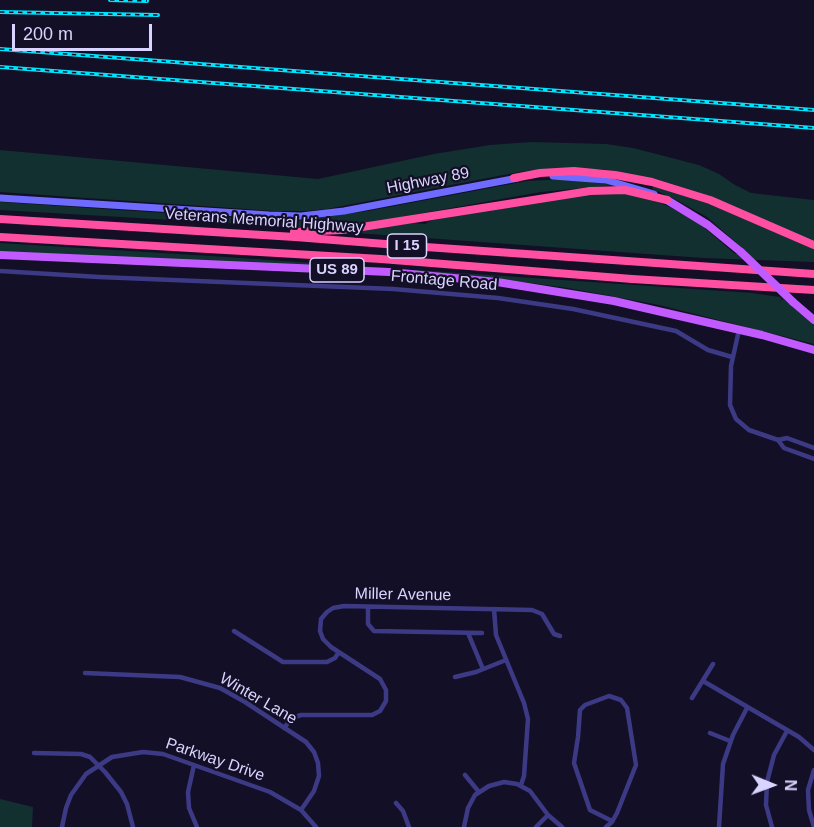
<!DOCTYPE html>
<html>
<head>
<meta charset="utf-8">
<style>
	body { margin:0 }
	#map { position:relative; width:814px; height:827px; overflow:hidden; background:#130f26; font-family:Arial,sans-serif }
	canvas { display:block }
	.north { position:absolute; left:742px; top:755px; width:60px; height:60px; -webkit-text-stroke:4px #130f26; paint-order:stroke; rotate:91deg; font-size:16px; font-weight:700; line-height:24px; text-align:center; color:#d9d4ff }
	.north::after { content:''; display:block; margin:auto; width:21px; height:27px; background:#d9d4ff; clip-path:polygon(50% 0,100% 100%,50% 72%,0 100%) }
	.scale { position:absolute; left:12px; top:24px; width:140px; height:27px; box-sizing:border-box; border:3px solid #d9d4ff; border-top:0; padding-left:8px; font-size:18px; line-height:21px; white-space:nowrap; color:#d9d4ff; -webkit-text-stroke:4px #130f26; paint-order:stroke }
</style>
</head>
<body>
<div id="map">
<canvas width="814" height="827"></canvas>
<div class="north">N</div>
<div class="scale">200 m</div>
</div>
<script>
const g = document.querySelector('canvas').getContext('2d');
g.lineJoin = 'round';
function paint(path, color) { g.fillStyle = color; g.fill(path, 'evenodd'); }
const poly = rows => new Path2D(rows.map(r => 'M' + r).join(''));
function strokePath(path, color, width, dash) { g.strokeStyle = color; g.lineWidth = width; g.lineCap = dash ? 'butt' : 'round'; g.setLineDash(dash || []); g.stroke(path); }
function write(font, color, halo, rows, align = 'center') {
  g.font = font + ' Arial,sans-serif'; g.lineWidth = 4.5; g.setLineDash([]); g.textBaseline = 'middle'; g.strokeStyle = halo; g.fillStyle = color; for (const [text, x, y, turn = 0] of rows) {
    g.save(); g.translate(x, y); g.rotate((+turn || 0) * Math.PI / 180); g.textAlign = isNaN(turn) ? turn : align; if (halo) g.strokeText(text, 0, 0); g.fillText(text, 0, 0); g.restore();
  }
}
paint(poly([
	[531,142,606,144,633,148,699,165,719,174,735,185,751,193,814,200,814,242,701,193,660,180,602,169,543,169,519,172,327,209,305,211,274,211,0,192,0,150,318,179,434,154,490,145],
	[568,179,615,185,541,192,373,222,311,228,0,210,0,202,284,221,303,220,368,211,527,181],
	[653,186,696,198,814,249,814,262,703,258,342,232,414,223,425,224,433,220,584,194,620,193,646,197,670,207,700,224,735,254,747,252,707,217,673,198,652,189],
	[0,243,211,256,752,293,780,297,782,299,778,303,783,299,814,325,814,344,659,305,568,288,508,280,456,274,0,253],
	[0,799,33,807,32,827,0,827]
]), '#12302f');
strokePath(poly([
	[0,271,99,277,393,289,498,298,573,309,676,331,708,350,732,357],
	[739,330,731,366,730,405,736,419,749,430,778,440,787,438,814,448],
	[778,440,784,448,814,459],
	[368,607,368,624,374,631,482,633],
	[494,609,496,635,524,703,528,719,524,776,521,785],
	[234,631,283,662,327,662,335,658,339,652],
	[468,633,483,669],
	[85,673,180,677,220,688,245,702,306,742,314,752,318,763,319,776,314,791,301,810],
	[455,677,476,672,506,660],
	[703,681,799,737,814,750],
	[692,698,713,664],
	[284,728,292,718,301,715,372,715,380,711,386,701,386,690,380,679,331,647,323,639,320,631,321,619,327,612,333,608,344,606,532,610,542,614,554,634,560,636],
	[710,733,730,741],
	[34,753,81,754,90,757,105,772,121,792,127,804,133,827],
	[194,765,188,792,189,808,197,827],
	[465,775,479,792],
	[396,803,403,811,409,827],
	[62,827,66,808,71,795,86,774,112,757,143,752,163,754,270,792,301,810,316,827],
	[464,827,468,808,475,795,489,786,504,782,517,784,530,791,548,815,562,827],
	[536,827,548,815],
	[606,827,612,822,617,813,636,765,627,708,621,700,609,696,585,705,580,710,578,737,574,763,590,810,612,821],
	[719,827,723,764,733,735,747,708],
	[772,827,766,805,767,782,774,755,787,731],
	[814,827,809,810,808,790,814,770]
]), '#3d3a85', 4.5);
strokePath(poly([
	[553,176,606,180,654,194],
	[0,198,269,215,301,216,344,211,518,178]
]), '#6f6bff', 7);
strokePath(poly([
	[667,200,708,225,741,252],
	[0,255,389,272,497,282,614,301,762,335,814,350],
	[793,302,814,320]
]), '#c25bff', 8);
strokePath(poly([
	[514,178,540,173,574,171,615,175,652,182,710,200,814,245],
	[0,219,295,237,411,246,814,274],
	[294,232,342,230,375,225,590,191,625,190,667,200],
	[0,237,381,259,632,279,814,290]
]), '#ff4fa3', 8);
const rail = poly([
	[110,0,147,1],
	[0,12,158,15],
	[0,49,814,110],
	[0,67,814,128]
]);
strokePath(rail, '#00e5ff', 4);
strokePath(rail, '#130f26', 1.5, [4.5]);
strokePath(poly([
	[741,252,793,302]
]), '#c25bff', 8);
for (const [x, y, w] of [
	[407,246,39],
	[337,270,54]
]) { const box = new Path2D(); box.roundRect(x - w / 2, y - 12, w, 24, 4.5); g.fillStyle = '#130f26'; g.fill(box); strokePath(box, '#d9d4ff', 1.5); }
write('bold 15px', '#d9d4ff', null, [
	["I 15",407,246],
	["US 89",337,270]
]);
write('16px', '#d9d4ff', '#130f26', [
	["Highway 89",428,181,-11],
	["Veterans Memorial Highway",264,221,4],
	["Frontage Road",444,281,5],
	["Miller Avenue",403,595,1],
	["Winter Lane",258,699,30],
	["Parkway Drive",215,760,19]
]);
</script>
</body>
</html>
